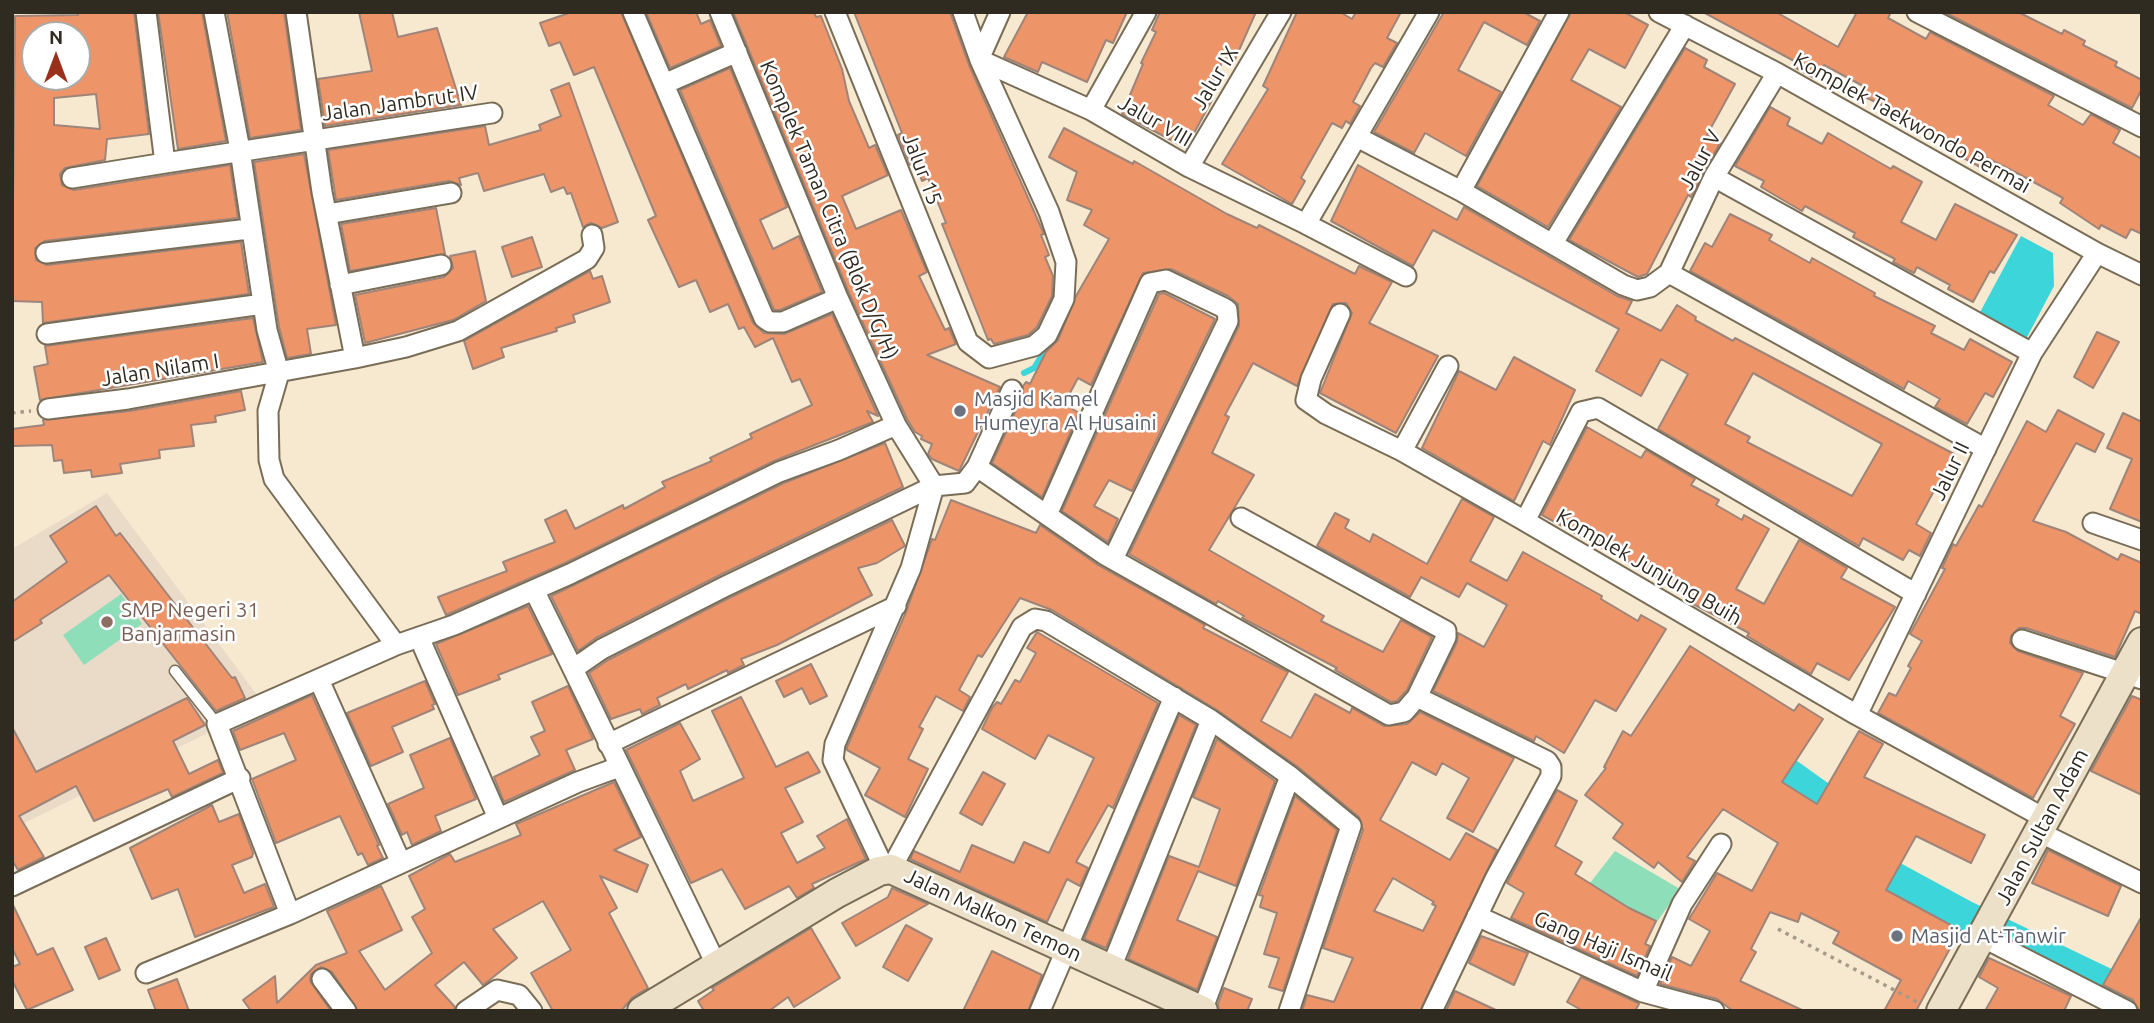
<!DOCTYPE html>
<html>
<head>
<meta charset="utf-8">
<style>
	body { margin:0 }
	#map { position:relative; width:2154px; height:1023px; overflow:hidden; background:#f6e9d0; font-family:Ubuntu,sans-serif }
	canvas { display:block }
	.frame { position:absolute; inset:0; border:14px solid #302b21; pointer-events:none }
	.north { position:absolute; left:21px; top:21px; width:70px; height:70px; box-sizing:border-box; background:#fff; border:2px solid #acaaa6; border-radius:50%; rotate:0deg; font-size:19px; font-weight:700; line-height:28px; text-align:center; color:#302b21 }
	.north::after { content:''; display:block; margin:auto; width:24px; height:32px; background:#99301c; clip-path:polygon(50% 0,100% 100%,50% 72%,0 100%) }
</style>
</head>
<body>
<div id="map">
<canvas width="2154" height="1023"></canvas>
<div class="frame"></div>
<div class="north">N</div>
</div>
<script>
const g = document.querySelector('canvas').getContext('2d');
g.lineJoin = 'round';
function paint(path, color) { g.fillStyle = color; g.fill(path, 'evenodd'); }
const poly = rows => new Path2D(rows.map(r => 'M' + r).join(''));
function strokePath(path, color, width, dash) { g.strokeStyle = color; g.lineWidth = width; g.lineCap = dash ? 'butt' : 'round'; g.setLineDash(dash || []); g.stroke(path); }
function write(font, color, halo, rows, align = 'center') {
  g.font = font + ' Ubuntu,sans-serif'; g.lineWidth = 5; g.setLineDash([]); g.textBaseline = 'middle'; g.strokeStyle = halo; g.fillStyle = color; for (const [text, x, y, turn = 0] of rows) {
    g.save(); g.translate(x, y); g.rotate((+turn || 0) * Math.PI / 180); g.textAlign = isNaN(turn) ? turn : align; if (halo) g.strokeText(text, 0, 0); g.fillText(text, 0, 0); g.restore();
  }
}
paint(poly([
	[107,493,257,695,222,717,210,732,12,829,12,549]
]), '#eadac8');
paint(poly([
	[121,594,142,624,84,665,63,635],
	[1615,851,1680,889,1652,929,1579,897]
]), '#8edeba');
paint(poly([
	[2021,236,2053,253,2054,286,2025,341,1978,316]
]), '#3cd5da');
strokePath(poly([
	[1024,373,1034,368,1049,344]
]), '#3cd5da', 6);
strokePath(poly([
	[1760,777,1781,771,1823,801,1805,831,1965,918,2142,1003]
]), '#3cd5da', 35);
const building = poly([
	[77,12,134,12,149,134,107,139,105,160,65,168,60,174,62,185,74,190,230,165,238,218,45,241,35,248,36,260,47,265,241,242,249,294,43,323,42,302,12,301,15,16,78,15,77,12],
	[35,35,77,35,77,77,35,77,35,35],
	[96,94,100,129,54,125,54,98,96,94],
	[158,12,202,12,226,141,178,149,158,12],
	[227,12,284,12,301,130,250,138,227,12],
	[359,12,392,12,398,37,437,28,461,105,325,126,318,79,372,71,359,12],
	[572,12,621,12,753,323,764,333,784,334,832,314,878,416,867,411,873,422,774,461,565,563,446,615,438,597,507,571,503,562,555,542,545,520,566,510,575,529,623,505,624,509,665,487,662,482,712,461,710,458,752,438,750,434,812,405,800,379,792,382,773,338,755,347,744,327,739,329,728,304,710,312,696,280,679,287,648,220,656,216,594,67,574,75,560,42,549,46,540,23,572,12],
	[646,12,696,12,701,24,710,20,721,46,670,68,646,12],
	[733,12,814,12,816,17,821,16,842,69,849,101,869,148,875,145,888,175,842,196,856,229,901,210,927,272,919,276,945,330,949,328,956,344,927,355,1000,387,959,471,932,459,928,454,932,444,921,439,922,436,915,432,907,419,849,293,733,12],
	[854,12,950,12,969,65,1044,234,1041,235,1049,255,1045,257,1053,276,1052,296,1037,327,1028,335,994,344,991,339,988,340,942,224,946,223,928,178,922,181,915,163,910,165,898,135,902,133,854,12],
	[1028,12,1127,12,1113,43,1106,40,1087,82,1042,62,1038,72,1004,57,1028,12],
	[1160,12,1256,12,1232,66,1222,62,1206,98,1212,100,1186,148,1122,114,1143,64,1141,63,1156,32,1152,30,1160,12],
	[1297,12,1340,12,1352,19,1356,12,1401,12,1387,38,1397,43,1383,67,1375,63,1371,68,1353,102,1360,106,1350,124,1346,121,1342,128,1332,123,1301,178,1305,181,1292,204,1222,164,1268,89,1263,86,1297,12],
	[1444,12,1523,12,1540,21,1527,45,1484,22,1458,70,1501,92,1466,156,1425,133,1414,153,1374,132,1444,12],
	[1571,12,1624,12,1648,25,1625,68,1589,49,1571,80,1621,107,1548,227,1477,186,1571,12],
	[1703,12,1776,12,1838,47,1857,12,1891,12,1888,18,1926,39,1930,32,2054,96,2048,105,2083,125,2091,114,2120,130,2113,143,2142,159,2142,234,2131,229,2126,238,2101,225,2099,229,2060,203,2063,198,2017,173,1987,158,1982,168,1951,151,1954,146,1922,128,1923,125,1861,95,1865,87,1824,65,1816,79,1794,67,1796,62,1703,12],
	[1944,12,2018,12,2062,34,2064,30,2085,41,2083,45,2117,62,2115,66,2142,80,2142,89,2132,108,1944,12],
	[1685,48,1707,60,1704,67,1735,84,1707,135,1720,143,1691,197,1688,195,1647,274,1638,277,1569,240,1685,48],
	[730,68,787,207,760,220,773,249,799,236,822,292,780,310,774,310,680,90,730,68],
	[569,83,618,222,602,228,591,223,583,227,571,193,567,194,564,187,551,192,544,174,484,191,478,173,459,178,461,185,449,181,336,200,328,150,485,126,489,145,541,130,539,125,561,116,551,90,569,83],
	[1770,107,1790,118,1787,125,1822,144,1828,133,1891,169,1893,166,1922,182,1901,222,1936,240,1955,204,2017,235,1994,273,1990,271,1973,302,1948,289,1950,285,1917,267,1914,273,1893,262,1895,259,1853,237,1855,233,1805,206,1802,211,1783,200,1761,187,1764,181,1735,166,1770,107],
	[1064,128,1133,164,1134,161,1227,214,1257,228,1259,225,1355,274,1359,266,1392,282,1369,323,1438,356,1396,433,1320,393,1352,313,1346,303,1333,304,1297,386,1253,363,1225,415,1229,417,1212,453,1254,475,1209,550,1324,616,1321,621,1383,652,1401,620,1432,637,1407,690,1397,701,1391,702,1335,670,1337,668,1242,618,1244,616,1218,601,1216,604,1129,554,1239,326,1238,304,1228,296,1171,269,1143,273,1091,385,1078,378,1064,404,1079,413,1042,497,992,463,1023,395,1023,386,1026,382,1030,384,1046,352,1058,340,1076,296,1109,239,1084,225,1092,210,1067,200,1077,172,1049,157,1064,128],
	[304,154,336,325,307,329,311,354,287,358,279,327,254,162,304,154],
	[1358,165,1457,220,1464,207,1617,296,1632,301,1626,313,1661,331,1677,305,1696,317,1695,320,1733,341,1735,338,1775,359,1954,454,1916,524,1931,533,1920,556,1909,550,1903,560,1863,538,1859,546,1658,429,1688,374,1661,359,1641,396,1596,371,1619,329,1433,230,1413,266,1331,221,1358,165],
	[1753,373,1882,444,1852,496,1747,442,1750,437,1725,424,1753,373],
	[436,208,445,254,350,271,341,224,436,208],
	[1730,214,1772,235,1769,240,1810,263,1812,258,1875,293,1874,296,1935,326,1931,333,1964,350,1970,339,2012,362,1993,397,1985,393,1967,424,1935,407,1940,399,1908,381,1904,389,1690,271,1705,243,1712,247,1730,214],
	[532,237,542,267,512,277,502,247,532,237],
	[475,251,486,301,453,320,365,343,355,295,444,277,453,268,450,256,475,251],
	[590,271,593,279,602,276,610,302,573,315,575,322,556,328,557,331,501,348,504,357,473,369,464,341,590,271],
	[1164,293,1215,319,1132,491,1109,480,1094,506,1118,519,1108,542,1062,511,1159,294,1164,293],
	[253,318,263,362,40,400,34,367,48,364,45,346,253,318],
	[2097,332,2119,342,2093,388,2074,377,2097,332],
	[1514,357,1575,390,1550,445,1543,441,1514,501,1422,448,1459,371,1496,390,1514,357],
	[241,391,245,410,215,416,216,422,191,425,194,446,159,450,160,458,120,464,122,473,92,477,91,470,64,473,62,460,54,461,52,445,12,446,12,429,44,425,43,420,130,411,241,391],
	[2058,410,2104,434,2095,452,2076,443,2033,521,2066,532,2118,560,2121,554,2142,563,2142,614,2135,611,2115,657,2026,628,2019,628,2011,636,2010,643,2018,651,2083,673,2060,716,2075,724,2033,798,1878,713,1889,693,1896,696,1911,668,1908,666,1922,641,1910,634,1945,569,1942,568,1953,544,1956,546,1979,505,1982,507,2027,421,2046,432,2058,410],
	[2123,413,2142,422,2142,522,2110,509,2132,459,2107,448,2123,413],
	[1587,427,1641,458,1646,450,1695,479,1691,485,1719,500,1716,505,1742,520,1744,515,1769,529,1736,589,1764,604,1799,540,1847,568,1841,578,1895,607,1849,680,1817,663,1811,674,1747,636,1749,633,1693,604,1696,599,1542,515,1587,427],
	[885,443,903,487,718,576,596,638,578,651,551,596,784,483,885,443],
	[1462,499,1494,517,1470,561,1507,581,1523,552,1602,596,1601,599,1638,621,1641,615,1666,629,1616,711,1595,700,1564,753,1536,736,1534,741,1433,691,1457,642,1458,633,1484,647,1507,605,1467,583,1459,597,1421,577,1410,597,1317,546,1335,513,1349,520,1345,528,1370,542,1373,534,1427,564,1462,499],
	[951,500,1036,533,1040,525,1098,565,1205,625,1203,628,1288,672,1261,721,1291,738,1315,694,1350,713,1352,708,1384,726,1407,724,1420,712,1514,758,1473,832,1447,818,1469,778,1442,763,1436,775,1412,762,1380,820,1450,860,1466,833,1497,850,1420,1011,1302,1011,1307,995,1334,1002,1353,958,1323,948,1363,830,1359,817,1298,767,1217,710,1052,610,1020,598,982,657,978,655,959,690,970,697,963,711,936,696,919,727,923,729,908,759,928,769,905,817,865,795,880,768,847,750,847,747,906,612,932,539,935,540,951,500],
	[1393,878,1434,902,1432,904,1436,906,1423,931,1374,911,1393,878],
	[96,506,116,536,120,533,232,678,235,677,245,698,216,711,109,575,40,620,42,623,12,642,12,602,67,562,50,536,96,506],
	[892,520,905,546,877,563,858,568,872,595,777,645,741,659,744,665,728,673,727,670,688,689,686,684,657,698,660,705,642,714,640,709,611,719,589,673,608,660,729,598,892,520],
	[528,606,552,654,498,675,500,679,458,695,436,644,528,606],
	[1037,632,1158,703,1113,808,1108,805,1076,862,1088,868,1080,886,1067,879,1047,922,910,859,914,851,960,872,972,845,1014,863,1024,842,1049,853,1094,758,1048,735,1035,759,982,729,992,708,997,702,1001,704,1015,680,1020,682,1036,653,1027,648,1037,632],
	[1690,646,1794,711,1799,704,1823,719,1782,782,1817,804,1859,731,1883,744,1864,777,1985,835,1971,863,1916,836,1886,890,1960,930,1916,1011,1884,1011,1901,980,1833,943,1839,932,1801,913,1798,922,1770,912,1751,949,1756,952,1740,981,1804,1011,1733,1011,1717,999,1660,984,1672,957,1691,966,1710,931,1689,919,1717,873,1752,891,1778,843,1723,809,1687,857,1695,861,1682,882,1658,862,1654,868,1613,838,1623,824,1585,795,1606,768,1604,767,1623,731,1631,736,1690,646],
	[811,664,827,696,810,704,802,688,784,697,776,681,811,664],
	[425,681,435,704,432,705,434,709,392,727,403,752,371,766,347,713,425,681],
	[568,686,593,739,566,750,575,770,504,802,494,777,540,755,531,737,545,731,532,702,568,686],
	[312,695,379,845,377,846,383,858,368,865,362,853,358,855,340,816,276,843,252,779,296,760,284,733,240,750,233,731,312,695],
	[2132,696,2142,700,2142,795,2091,771,2132,696],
	[741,697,776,767,808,752,820,772,785,788,803,822,781,833,797,863,825,848,817,836,847,819,866,859,812,884,814,888,797,898,789,886,745,909,722,869,691,883,626,750,680,723,700,759,680,771,693,801,744,778,712,711,741,697],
	[187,698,205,725,173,741,189,774,218,760,223,773,172,797,168,789,94,821,76,786,19,816,44,857,18,870,12,860,12,727,36,772,187,698],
	[1179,715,1196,725,1106,948,1084,939,1179,715],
	[450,738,476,799,435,816,441,831,412,845,407,832,402,835,388,804,424,788,410,755,450,738],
	[1217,739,1275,781,1236,886,1198,871,1177,920,1217,937,1197,990,1128,959,1169,856,1199,867,1220,809,1193,797,1217,739],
	[983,772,1005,784,982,825,960,813,983,772],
	[614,782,641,837,614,850,648,865,637,892,600,876,617,908,609,913,648,988,633,997,621,1011,553,1011,531,973,571,950,543,901,493,929,517,958,487,982,483,985,464,962,435,985,455,1007,454,1011,358,1011,332,972,321,967,311,974,310,981,331,1011,251,1011,243,1000,275,976,277,1003,316,965,347,953,327,911,381,886,402,930,359,951,385,990,432,953,412,917,425,909,409,876,450,854,455,862,521,835,516,824,614,782],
	[1557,790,1577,801,1555,846,1582,862,1575,874,1629,908,1656,921,1645,944,1650,946,1637,976,1511,918,1524,893,1507,883,1557,790],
	[1295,796,1337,830,1283,991,1269,987,1279,958,1264,954,1277,913,1260,907,1263,896,1259,895,1295,796],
	[212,805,219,822,239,814,253,853,252,857,232,865,244,893,265,884,274,907,195,937,178,889,152,899,130,848,212,805],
	[2048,850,2121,886,2108,916,2032,883,2048,850],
	[892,888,928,904,856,946,842,923,888,897,892,888],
	[12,903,37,955,53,948,73,990,27,1010,12,980,12,967,20,964,12,948,12,903],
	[2142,916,2142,1011,2139,1011,2133,1000,2103,985,2142,916],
	[906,925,932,939,908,981,883,967,906,925],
	[811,928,840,978,794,1007,788,997,769,1011,704,1011,698,1001,714,990,712,988,811,928],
	[1481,936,1528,953,1514,985,1469,963,1481,936],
	[106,938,120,970,99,979,85,947,106,938],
	[992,951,1042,975,1028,1011,963,1011,992,951],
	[1989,958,2071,996,2064,1011,1985,1011,1998,988,1979,977,1989,958],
	[1581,977,1638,1003,1639,1004,1635,1011,1583,1011,1567,1002,1581,977],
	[177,979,189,1011,156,1011,148,990,177,979],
	[1224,988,1252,999,1247,1011,1219,1011,1218,1004,1224,988],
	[1455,991,1498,1011,1446,1011,1455,991]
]);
paint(building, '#ee9469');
strokePath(building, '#9e8479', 2);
const lane = poly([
	[175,671,217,724]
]);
const street = poly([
	[146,12,165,163,492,113],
	[214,12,240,150,267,330,279,373,268,411,269,460,274,479,396,645],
	[633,12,764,318,770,322,783,322,838,298],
	[720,12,838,298,896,425,934,486,911,568,835,744,833,760,885,870],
	[835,12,968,342,989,358,1034,346,1047,335,1064,299,1066,262,1049,212,980,60,963,12],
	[1659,12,1777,73,2097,253,2142,275],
	[1917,12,2142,127],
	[980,57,1000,12],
	[980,60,1091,110,1189,167,1306,224,1429,12],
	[664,84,737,52],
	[1091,110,1146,12],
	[1357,137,1461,191,1623,285,1637,290,1650,287,1669,273,1714,177,1777,73],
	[1189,167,1281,12],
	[1714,177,2032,353],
	[72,178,165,163],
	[1461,191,1559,12],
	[327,214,451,193],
	[1306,224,1406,276],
	[1553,243,1685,25],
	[46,253,249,229],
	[1669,273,1986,449],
	[340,285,441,265],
	[1340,314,1311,379,1306,400,1326,414,1402,451,1525,521],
	[47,334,263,304],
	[355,358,406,347,458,331,587,259,594,248,592,235],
	[48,409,128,399,355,358,322,192,296,12],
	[1402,451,1448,366],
	[977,467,1105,555,1389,715,1404,712,1417,697,1446,637,1446,631,1241,518],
	[1047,515,1150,283,1166,280,1222,307,1227,310,1228,321,1113,559],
	[2093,523,2142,540],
	[534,590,573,669],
	[1916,594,1598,408,1581,412,1525,521,1857,715,2046,819],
	[419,637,498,818],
	[2022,640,2142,679],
	[319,680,401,863],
	[1417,697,1547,761,1551,767,1551,776,1495,879,1432,1011],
	[1857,715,2032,353,2097,253],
	[608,744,896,606],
	[2039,832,2142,883],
	[891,869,1022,627,1035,619,1046,621,1211,720,1290,776,1351,826,1289,1011],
	[12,886,240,778],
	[290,914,217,724,396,645,454,625,570,574,779,472,839,450,896,425],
	[1477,916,1643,992,1714,1011],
	[1982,937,2127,1011],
	[717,966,573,669,602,649,724,587,934,486,965,483,977,467,1012,390],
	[1111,968,1211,720],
	[146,973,290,914,578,782,619,767],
	[322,979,346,1011],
	[1643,992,1682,904,1721,844],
	[466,1011,497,990,519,995,532,1011],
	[1040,1011,1174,697],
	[1202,1011,1290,776]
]);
const secondary = poly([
	[642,1011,837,893,879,871,891,869,1203,1011],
	[1941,1011,2142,642]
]);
strokePath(lane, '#796d57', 13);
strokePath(street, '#796d57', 23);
strokePath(secondary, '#796d57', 32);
strokePath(poly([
	[12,413,31,411],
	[1778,929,1919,1003]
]), '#a39a87', 3.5, [3.5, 5]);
strokePath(lane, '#fff', 10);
strokePath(street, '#fff', 19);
strokePath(secondary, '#ece0c8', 28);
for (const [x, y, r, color] of [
	[960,411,7,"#6b7280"],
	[107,622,7,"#8d6e63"],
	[1897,936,7,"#6b7280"]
]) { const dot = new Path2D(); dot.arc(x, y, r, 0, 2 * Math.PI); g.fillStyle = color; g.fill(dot); strokePath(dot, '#fff', 2.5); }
write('21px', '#302b21', '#fff', [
	["Jalur IX",1215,78,-59],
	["Jalan Jambrut IV",400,103,-8],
	["Jalur VIII",1155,121,30],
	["Komplek Taekwondo Permai",1912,123,29],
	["Jalur V",1700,160,-61],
	["Jalur 15",922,169,69],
	["Komplek Taman Citra (Blok D/G/H)",829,210,67],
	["Jalan Nilam I",160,370,-9],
	["Jalur II",1950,471,-64],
	["Komplek Junjung Buih",1649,567,30],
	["Jalan Sultan Adam",2042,827,-62],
	["Jalan Malkon Temon",993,915,25],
	["Gang Haji Ismail",1603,946,23]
]);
write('21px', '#5b616d', '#fff', [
	["Masjid Kamel",974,399],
	["Humeyra Al Husaini",974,423],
	["Masjid At-Tanwir",1911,936]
], 'left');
write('21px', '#785e54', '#fff', [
	["SMP Negeri 31",121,610],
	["Banjarmasin",121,634]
], 'left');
</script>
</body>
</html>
